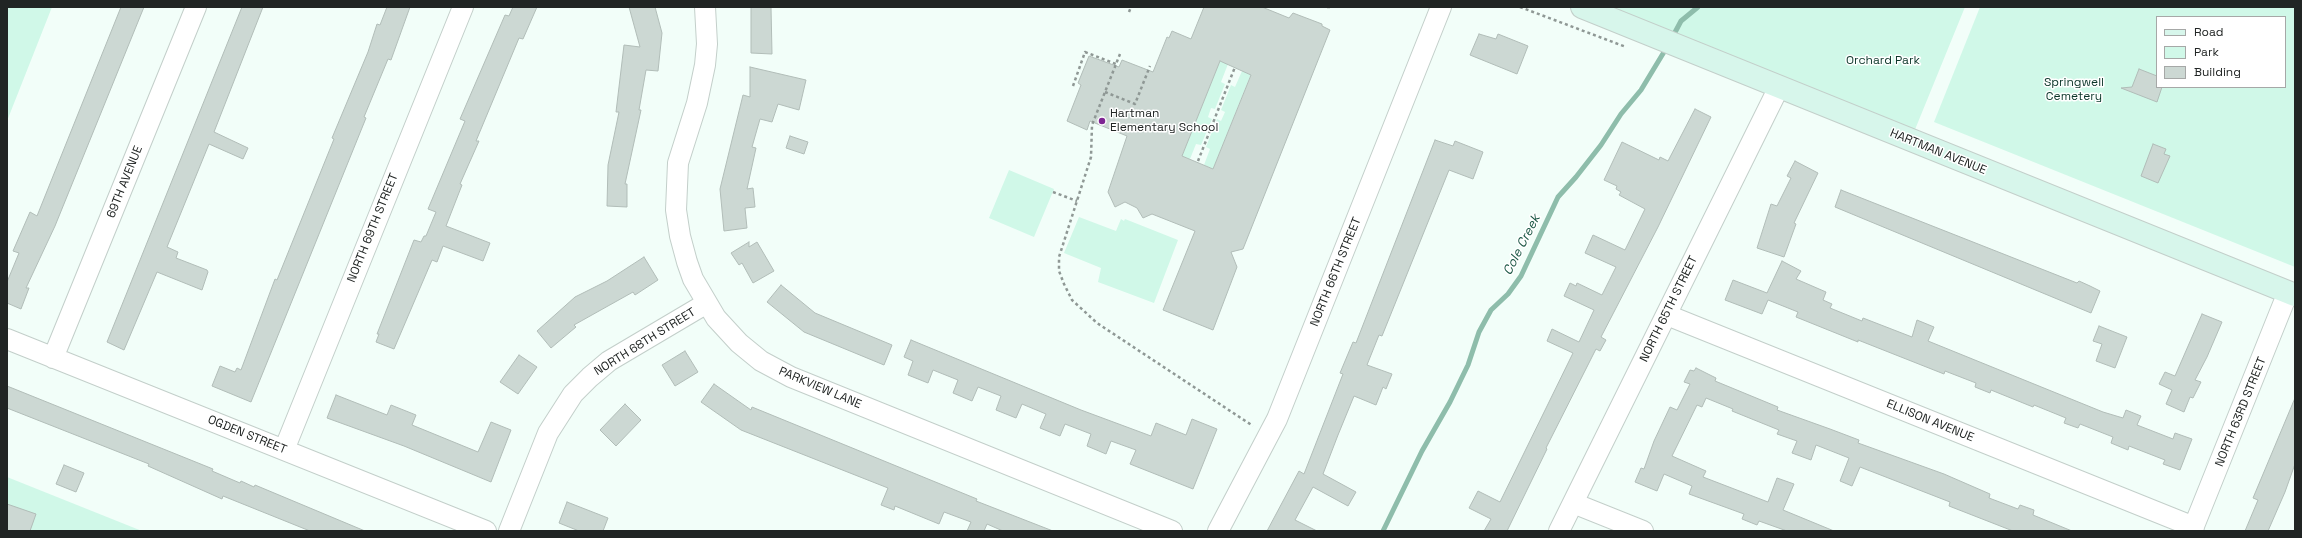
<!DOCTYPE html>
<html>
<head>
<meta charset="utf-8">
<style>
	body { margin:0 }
	#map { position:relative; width:2302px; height:538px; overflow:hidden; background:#f2fef9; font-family:"Space Grotesk",sans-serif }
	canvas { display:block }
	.frame { position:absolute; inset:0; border:8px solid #212524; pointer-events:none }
	.legend { position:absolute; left:2156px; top:16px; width:130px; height:72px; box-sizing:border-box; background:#fff; border:1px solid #a6a8a7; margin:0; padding:5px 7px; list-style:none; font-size:12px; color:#212524 }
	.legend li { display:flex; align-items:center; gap:8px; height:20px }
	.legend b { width:20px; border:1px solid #a6a8a7 }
</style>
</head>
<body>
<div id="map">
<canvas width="2302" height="538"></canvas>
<div class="frame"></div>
<ul class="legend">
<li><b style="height:5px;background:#d7f6eb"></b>Road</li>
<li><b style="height:11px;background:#d0f8e8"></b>Park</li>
<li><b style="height:11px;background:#ccd8d3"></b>Building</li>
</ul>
</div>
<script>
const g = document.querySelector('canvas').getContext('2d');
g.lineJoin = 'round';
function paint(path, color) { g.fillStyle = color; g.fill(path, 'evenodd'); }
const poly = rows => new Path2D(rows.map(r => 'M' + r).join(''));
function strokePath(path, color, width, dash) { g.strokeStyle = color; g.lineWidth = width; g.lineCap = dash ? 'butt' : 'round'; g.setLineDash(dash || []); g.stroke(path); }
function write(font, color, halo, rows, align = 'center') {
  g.font = font + ' "Space Grotesk",sans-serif'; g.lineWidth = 3; g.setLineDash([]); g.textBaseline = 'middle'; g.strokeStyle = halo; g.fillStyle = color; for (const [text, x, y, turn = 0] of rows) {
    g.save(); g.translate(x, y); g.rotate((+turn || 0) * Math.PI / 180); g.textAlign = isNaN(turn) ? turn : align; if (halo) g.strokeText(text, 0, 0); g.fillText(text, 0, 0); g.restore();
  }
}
paint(poly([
	[7,7,52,7,7,121],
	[1604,7,1965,7,1914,132],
	[1980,7,2295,7,2295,267,1934,122],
	[2157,17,2285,17,2285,87,2157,87],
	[1220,61,1228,64,1221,82,1225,84,1215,109,1211,108,1208,117,1212,119,1201,145,1196,144,1190,159,1182,156],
	[1242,71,1251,74,1213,169,1204,165,1210,149,1206,147,1217,119,1221,121,1225,112,1221,110,1231,85,1235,87],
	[1009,170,1054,189,1034,237,989,218],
	[1079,217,1116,231,1121,219,1124,221,1125,219,1178,240,1154,303,1098,282,1101,268,1064,253],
	[7,477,142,531,7,531]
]), '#d0f8e8');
strokePath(poly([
	[1672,38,1681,21,1698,7],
	[1383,531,1422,451,1450,402,1468,365,1479,332,1491,310,1508,294,1521,276,1558,197,1576,177,1601,145,1621,114,1641,90,1667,47]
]), '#8ebdab', 5);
const building = poly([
	[121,7,144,7,55,226,26,288,29,288,21,309,7,303,7,282,19,253,13,251,30,212,37,216,121,7],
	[242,7,263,7,214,132,248,148,243,159,209,144,167,247,178,252,176,258,207,270,208,272,202,290,157,272,124,350,107,342,242,7],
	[387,7,410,7,391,60,388,59,364,117,366,118,251,402,212,386,220,366,235,372,237,368,241,370,275,279,277,280,334,139,332,138,368,52,377,24,380,25,387,7],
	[513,7,537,7,523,39,519,38,476,141,479,141,460,184,462,185,446,226,490,243,483,261,443,246,437,262,432,260,394,349,376,342,379,334,377,334,414,240,421,242,424,236,426,236,436,212,428,209,465,121,460,119,505,15,509,16,513,7],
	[629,7,655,7,662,33,658,71,646,70,639,110,641,110,625,184,627,184,627,207,607,206,608,165,619,112,616,112,624,45,640,47,629,7],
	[751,7,771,7,772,54,751,53,751,7],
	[1204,7,1262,7,1289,18,1293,13,1322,24,1322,26,1330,30,1243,249,1231,252,1237,267,1213,330,1163,310,1195,231,1152,214,1143,218,1137,208,1125,202,1115,207,1108,192,1127,136,1090,121,1087,130,1067,121,1081,85,1078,83,1089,56,1119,67,1122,60,1153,72,1167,37,1169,38,1172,31,1191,39,1204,7],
	[1220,61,1251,75,1213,169,1182,156,1220,61],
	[1479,34,1496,39,1498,34,1528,46,1517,74,1470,55,1479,34],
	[750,67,806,80,799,110,778,104,772,122,760,119,752,147,756,148,747,189,753,188,755,207,745,208,747,228,724,231,720,189,743,95,750,97,750,67],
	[2139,69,2157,76,2157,87,2162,87,2157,102,2121,88,2132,87,2139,69],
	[1695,109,1711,117,1658,227,1601,337,1606,340,1600,351,1596,349,1546,448,1547,449,1507,531,1484,531,1491,519,1469,508,1478,491,1500,502,1573,353,1547,341,1552,329,1579,342,1594,310,1564,296,1570,283,1576,286,1577,283,1602,295,1616,267,1585,253,1593,235,1625,250,1645,209,1619,195,1621,192,1616,189,1617,186,1604,180,1622,142,1659,160,1660,157,1668,161,1695,109],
	[790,136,808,142,804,154,786,148,790,136],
	[1435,140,1453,146,1455,141,1483,152,1473,179,1449,170,1382,336,1379,335,1367,365,1392,374,1386,389,1383,387,1376,405,1354,396,1338,435,1323,474,1356,492,1348,506,1313,487,1295,520,1317,531,1267,531,1299,471,1304,474,1343,374,1340,373,1353,342,1356,343,1435,140],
	[2153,144,2166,149,2164,154,2170,156,2158,183,2141,176,2153,144],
	[1795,161,1818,173,1794,223,1796,224,1784,257,1757,248,1771,204,1777,206,1791,178,1787,176,1795,161],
	[1841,190,2077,283,2079,281,2090,286,2100,291,2091,313,1835,207,1841,190],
	[749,242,749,247,757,242,774,271,753,283,742,263,739,265,731,253,749,242],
	[644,257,658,280,635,295,633,292,574,325,576,327,551,348,537,331,575,297,607,281,644,257],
	[1782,261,1801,271,1796,279,1826,292,1823,300,1832,304,1830,308,1862,321,1863,318,1912,337,1917,320,1934,327,1928,341,2103,412,2123,418,2126,410,2141,416,2137,425,2173,439,2175,433,2192,439,2180,470,2163,464,2165,460,2129,446,2128,450,2111,443,2113,437,2080,424,2078,428,2064,423,2066,418,2034,405,2033,407,1991,390,1990,393,1975,387,1976,383,1945,371,1944,374,1858,340,1858,342,1796,317,1798,312,1768,300,1762,314,1725,300,1733,280,1767,293,1782,261],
	[781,285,815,313,892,345,884,365,804,332,767,302,781,285],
	[2202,314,2222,322,2207,357,2195,380,2201,382,2193,398,2190,397,2184,412,2166,404,2172,390,2159,384,2165,372,2175,376,2202,314],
	[2099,326,2127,337,2115,368,2096,361,2102,344,2093,341,2099,326],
	[911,340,1081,410,1151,436,1156,423,1186,435,1192,419,1217,429,1193,489,1130,464,1136,450,1111,441,1106,454,1087,446,1091,434,1065,424,1060,436,1040,428,1046,414,1022,404,1016,418,996,410,1001,396,978,387,972,401,953,393,958,380,933,370,928,383,908,375,913,361,904,357,911,340],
	[685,351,698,372,675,386,662,365,685,351],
	[519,355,537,367,518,394,500,382,519,355],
	[1696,368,1716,378,1715,381,1778,407,1777,410,1830,429,1859,440,1858,443,1944,474,1990,494,1989,498,2018,509,2020,505,2034,510,2033,515,2072,531,2013,531,1949,506,1950,502,1860,467,1852,486,1840,481,1849,458,1816,445,1811,460,1792,453,1797,441,1777,434,1779,430,1732,411,1733,409,1706,398,1702,407,1697,405,1672,456,1706,471,1703,477,1768,502,1777,478,1794,484,1783,510,1834,531,1787,531,1759,521,1757,525,1742,519,1744,514,1689,494,1692,486,1664,474,1657,491,1635,482,1641,468,1644,469,1654,441,1670,407,1677,410,1690,384,1684,382,1690,370,1694,371,1696,368],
	[714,384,751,410,752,407,977,499,976,501,1053,531,1003,531,987,524,984,531,967,531,971,522,944,512,939,524,895,506,894,510,881,505,888,488,741,430,701,402,714,384],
	[7,386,213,469,212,471,240,483,241,481,254,487,255,485,365,531,310,531,223,496,222,499,148,466,149,464,7,408,7,386],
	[336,395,387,415,391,405,416,415,412,425,478,452,491,422,511,430,491,482,404,446,327,418,336,395],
	[2295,398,2295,464,2285,492,2268,531,2245,531,2258,500,2253,498,2295,398],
	[625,404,641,420,616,446,600,430,625,404],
	[64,465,84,473,76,492,56,484,64,465],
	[567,502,608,518,603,531,579,531,559,523,567,502],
	[7,504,36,514,30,531,7,531,7,504]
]);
paint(building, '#ccd8d3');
strokePath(building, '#b1bdb8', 1);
const minor = poly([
	[705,7,707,44,705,65,697,103,678,163,676,210,680,236,687,262,693,279,716,318,739,343,761,361,791,377,1172,531],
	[1667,315,2194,527],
	[7,339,486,531],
	[53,358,196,7],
	[284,450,463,7],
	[1573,503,1643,531],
	[509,531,548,433,573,394,590,377,609,361,707,303],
	[1218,531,1277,419,1441,7],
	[1559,531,1779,87],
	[2192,531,2288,292]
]);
const secondary = poly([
	[1582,7,2295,295]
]);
strokePath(minor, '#c3cfca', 22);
strokePath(secondary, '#c3cfca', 24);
strokePath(poly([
	[1327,7,1331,7],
	[1520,7,1626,47],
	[1129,12,1131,7],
	[1120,54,1092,125,1091,157,1059,257,1059,271,1064,284,1072,300,1097,323,1253,426],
	[1073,86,1085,52,1116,64],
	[1105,92,1135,104,1150,66],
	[1198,161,1235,67],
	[1053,192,1077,201]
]), '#8f9895', 2.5, [3, 3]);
strokePath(minor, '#fff', 20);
strokePath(secondary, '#d7f6eb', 22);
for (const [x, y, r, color] of [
	[1102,121,4,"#7e2593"]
]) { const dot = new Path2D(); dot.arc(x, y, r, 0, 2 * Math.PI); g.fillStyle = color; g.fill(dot); strokePath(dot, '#fff', 1.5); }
write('12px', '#0b3629', '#fff', [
	["Orchard Park",1883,61],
	["Springwell",2074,83],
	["Cemetery",2074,97]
]);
write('12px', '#212524', '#fff', [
	["Hartman",1110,114],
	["Elementary School",1110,128]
], 'left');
write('12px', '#212524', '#fff', [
	["HARTMAN AVENUE",1938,152,22],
	["69TH AVENUE",125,182,-68],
	["NORTH 69TH STREET",373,228,-68],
	["NORTH 66TH STREET",1336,272,-68],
	["NORTH 65TH STREET",1669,309,-64],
	["NORTH 68TH STREET",645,342,-32],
	["PARKVIEW LANE",820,388,23],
	["NORTH 63RD STREET",2241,412,-68],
	["ELLISON AVENUE",1930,421,22],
	["OGDEN STREET",247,435,22]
]);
write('italic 13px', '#185542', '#fff', [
	["Cole Creek",1522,245,-63]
]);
</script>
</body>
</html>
